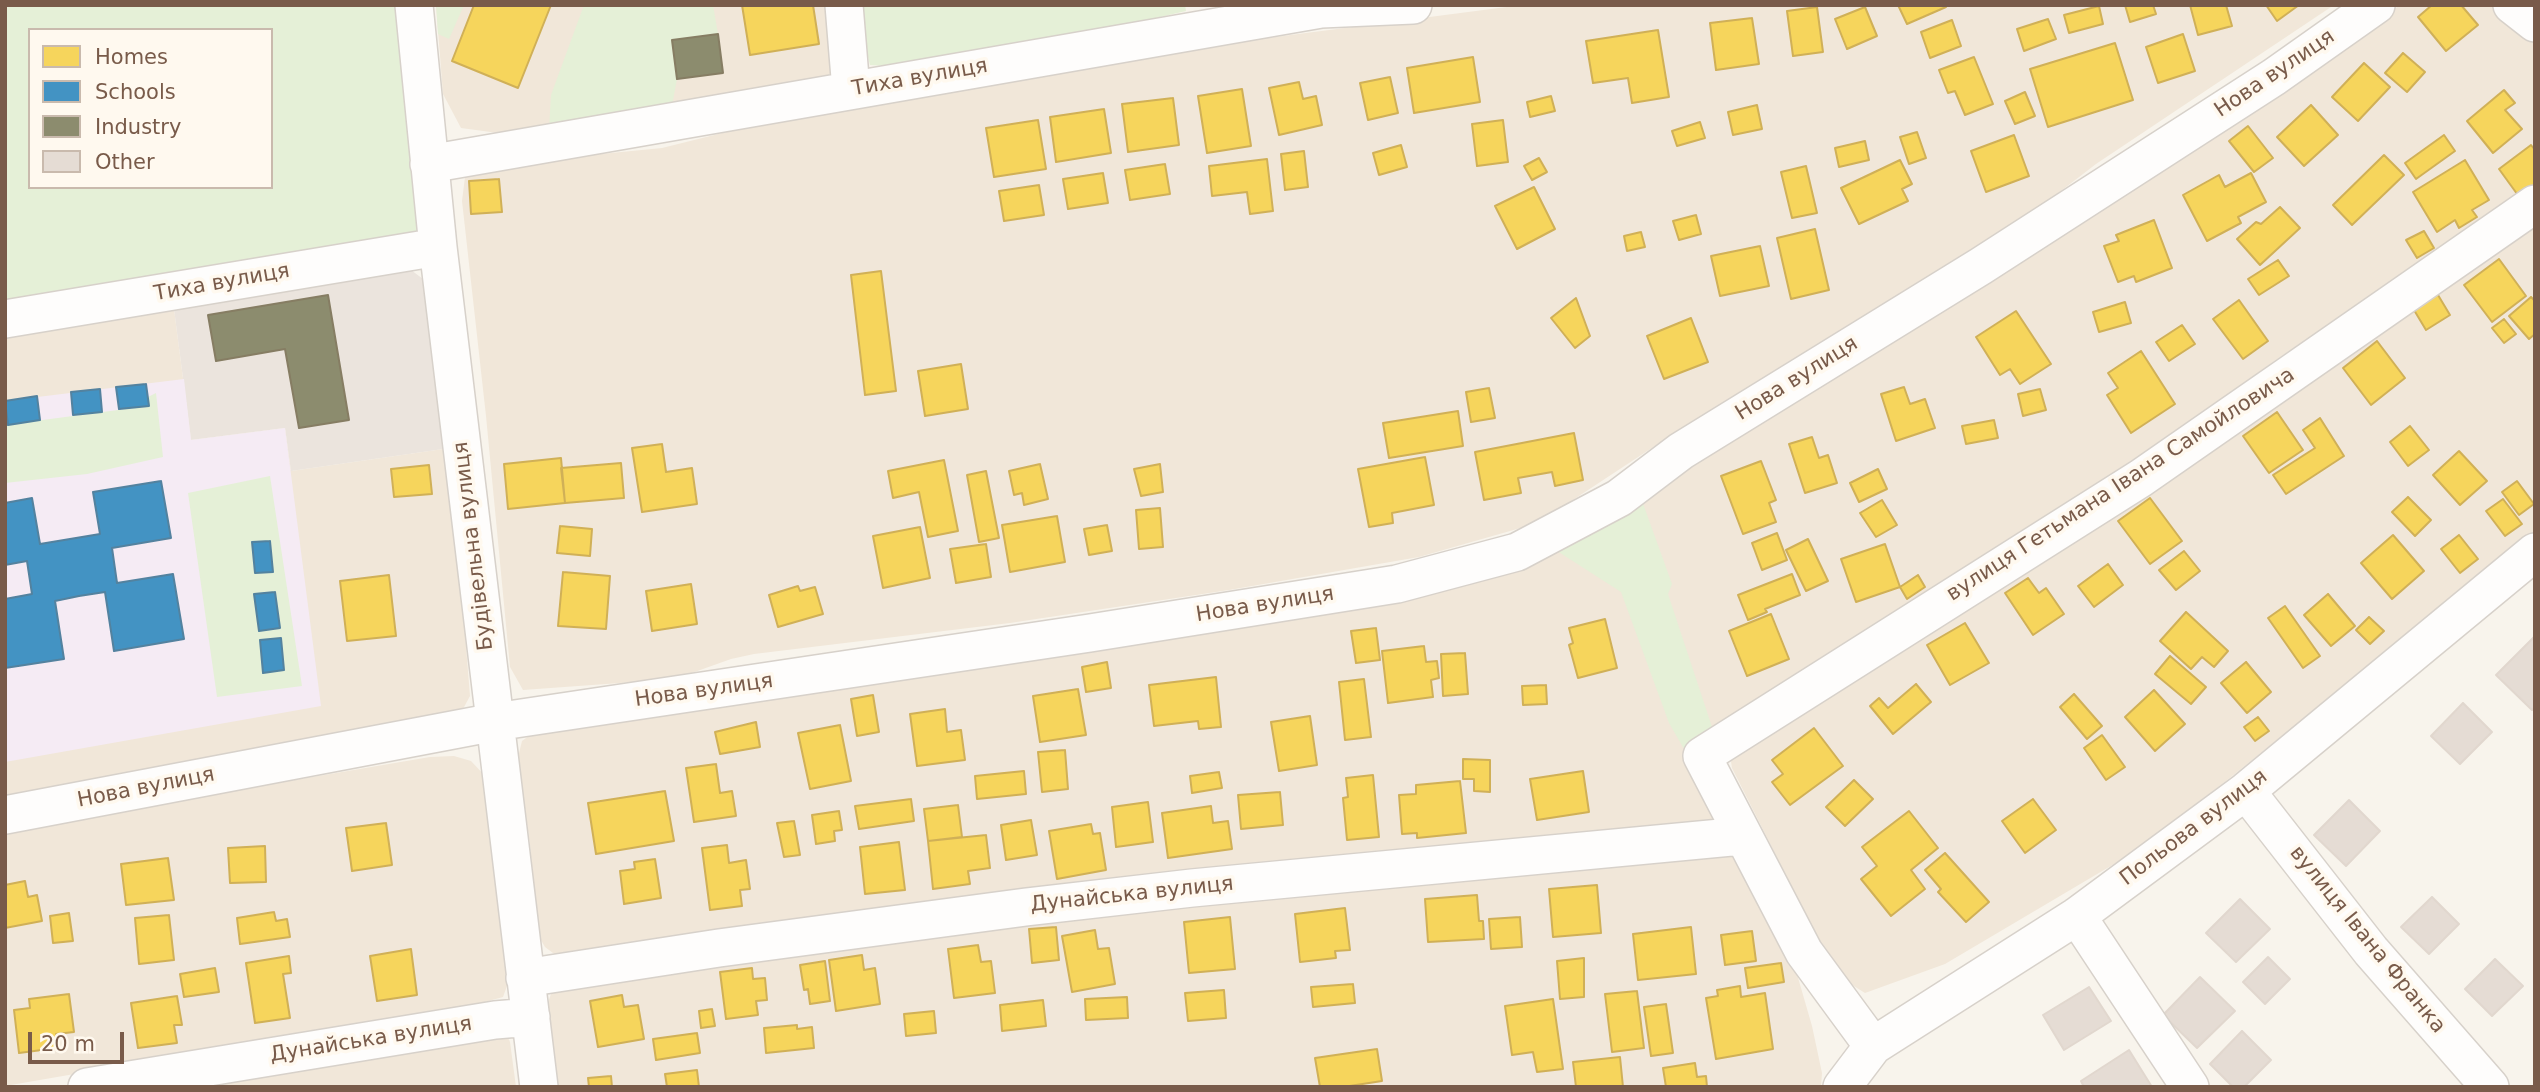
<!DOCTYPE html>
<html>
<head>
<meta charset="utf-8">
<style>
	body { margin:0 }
	#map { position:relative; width:2540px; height:1092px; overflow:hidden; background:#f8f4ec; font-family:"DejaVu Sans",sans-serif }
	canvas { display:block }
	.frame { position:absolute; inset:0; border:7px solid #795b4a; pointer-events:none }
	.legend { position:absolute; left:28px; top:28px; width:245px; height:161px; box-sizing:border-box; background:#fff9ef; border:2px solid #c9baad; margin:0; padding:9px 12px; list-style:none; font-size:21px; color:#795b4a }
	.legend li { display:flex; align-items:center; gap:14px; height:35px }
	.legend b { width:35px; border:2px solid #c9baad }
	.scale { position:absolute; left:28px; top:1032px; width:96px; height:32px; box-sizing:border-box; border:4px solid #795b4a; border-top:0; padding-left:9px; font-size:21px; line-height:24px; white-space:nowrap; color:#795b4a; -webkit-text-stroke:5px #fff9ef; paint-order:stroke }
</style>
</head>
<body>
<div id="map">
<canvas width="2540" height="1092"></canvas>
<div class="frame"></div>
<ul class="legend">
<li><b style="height:19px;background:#f6d55c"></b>Homes</li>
<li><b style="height:19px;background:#4393c3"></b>Schools</li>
<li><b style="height:19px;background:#8c8c6e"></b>Industry</li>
<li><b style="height:19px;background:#e5dcd4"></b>Other</li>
</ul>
<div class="scale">20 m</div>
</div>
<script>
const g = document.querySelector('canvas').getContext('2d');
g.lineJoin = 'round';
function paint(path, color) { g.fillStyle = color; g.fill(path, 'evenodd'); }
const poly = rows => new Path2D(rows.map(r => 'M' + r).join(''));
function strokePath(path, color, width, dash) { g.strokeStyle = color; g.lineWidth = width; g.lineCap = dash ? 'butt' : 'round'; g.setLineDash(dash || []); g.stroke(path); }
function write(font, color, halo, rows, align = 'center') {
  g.font = font + ' "DejaVu Sans",sans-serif'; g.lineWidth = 7; g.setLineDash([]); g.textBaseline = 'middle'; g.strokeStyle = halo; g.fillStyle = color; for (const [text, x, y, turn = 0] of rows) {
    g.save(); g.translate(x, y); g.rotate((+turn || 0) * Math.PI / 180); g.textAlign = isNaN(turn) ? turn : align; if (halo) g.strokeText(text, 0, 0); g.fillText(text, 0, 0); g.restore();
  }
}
paint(poly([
	[436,5,833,5,838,61,825,82,532,131,498,133,461,128,443,94],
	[1522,5,2334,5,2096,164,1971,260,1673,434,1538,523,1419,557,1229,590,1010,623,754,654,731,659,675,679,523,690,510,667,486,416,462,201,465,177,479,166,662,148,819,109,1175,50],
	[2400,5,2501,5,2535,32,2535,194,2392,283,2277,359,2146,456,1703,743,1718,823,557,956,545,947,538,935,530,845,518,757,522,741,537,730,1407,597,1712,448,1879,349,2049,245],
	[2535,219,2535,532,2226,781,2131,854,1945,964,1865,993,1849,983,1829,961,1732,768,1730,755],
	[174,309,191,440,285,428,291,471,450,448,470,696,463,709,438,716,135,774,5,796,5,330],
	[454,756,471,761,486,777,511,975,503,997,474,1005,5,1086,5,835,236,790,430,757],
	[1737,853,1788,943,1812,1026,1822,1073,1821,1087,554,1087,546,1008,551,994,566,983,1262,894],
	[506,1033,510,1042,516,1087,171,1087]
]), '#f1e7d9');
paint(poly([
	[407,267,427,282,450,448,291,471,285,428,191,440,174,309]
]), '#ebe4dd');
paint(poly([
	[184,379,191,440,285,428,321,706,5,762,5,401]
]), '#f5ebf4');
paint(poly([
	[5,5,397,5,420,234,5,309],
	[30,30,271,30,271,187,30,187],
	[436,5,464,5,449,39,438,34],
	[584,5,713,5,718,34,672,40,677,79,671,111,549,129,551,95],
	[855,5,1185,5,1186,11,1052,42,916,68,870,65],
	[156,393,163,457,87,474,5,483,5,425,148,406,148,397],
	[270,476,302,686,217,697,188,493],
	[1641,498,1672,584,1668,594,1715,736,1698,773,1669,723,1621,592,1554,549]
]), '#e5f0d7');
const homes = poly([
	[474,5,551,5,518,88,452,61,474,5],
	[742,5,813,5,819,44,750,55,742,5],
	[1898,5,1945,5,1946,7,1907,24,1898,5],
	[2125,5,2153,5,2156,14,2130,22,2125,5],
	[2190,5,2226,5,2232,26,2198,35,2190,5],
	[2266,5,2299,5,2277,21,2266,5],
	[2432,5,2461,5,2478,25,2446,51,2418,17,2432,5],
	[2099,6,2103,24,2069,33,2064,15,2099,6],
	[1817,7,1823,52,1793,56,1787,11,1817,7],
	[1865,7,1877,36,1847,49,1835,19,1865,7],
	[1752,18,1759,64,1716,70,1710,23,1752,18],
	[2048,19,2056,39,2024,51,2017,29,2048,19],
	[1952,20,1961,46,1930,58,1921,32,1952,20],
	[1658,30,1669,97,1632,103,1628,78,1593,83,1586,41,1658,30],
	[2183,34,2195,71,2158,83,2146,47,2183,34],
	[2115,43,2133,100,2048,127,2030,69,2115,43],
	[2403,53,2425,72,2407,92,2385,73,2403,53],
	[1473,57,1480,102,1414,113,1407,68,1473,57],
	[1974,57,1993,104,1965,115,1955,91,1948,93,1939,70,1974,57],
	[2364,63,2390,87,2358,121,2332,97,2364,63],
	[1390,77,1398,113,1368,120,1360,83,1390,77],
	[1299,82,1303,99,1316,96,1322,125,1279,135,1269,88,1299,82],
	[1242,89,1251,146,1207,153,1198,96,1242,89],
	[2504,90,2515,103,2505,110,2522,129,2493,153,2467,121,2504,90],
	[2025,92,2035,116,2015,124,2005,101,2025,92],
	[1551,96,1555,111,1530,117,1527,102,1551,96],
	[1173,98,1179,145,1128,152,1122,104,1173,98],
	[1757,105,1762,129,1733,135,1728,112,1757,105],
	[2311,105,2338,135,2304,166,2277,137,2311,105],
	[1104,109,1111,153,1056,162,1050,117,1104,109],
	[1038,120,1046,169,994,177,986,128,1038,120],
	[1503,120,1508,162,1477,166,1472,124,1503,120],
	[1700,122,1705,138,1677,146,1672,131,1700,122],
	[2248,126,2273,158,2254,172,2229,141,2248,126],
	[1917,132,1926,158,1909,164,1900,137,1917,132],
	[2014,135,2029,176,1986,192,1971,151,2014,135],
	[2444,135,2455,151,2416,179,2405,163,2444,135],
	[1865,141,1869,160,1839,167,1835,148,1865,141],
	[1401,145,1407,167,1379,175,1373,153,1401,145],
	[2531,145,2535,150,2535,188,2520,198,2499,169,2531,145],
	[1304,151,1308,187,1285,190,1281,154,1304,151],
	[2384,155,2404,175,2352,225,2333,205,2384,155],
	[1539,158,1547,172,1532,180,1524,166,1539,158],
	[1267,159,1273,211,1250,214,1247,192,1212,196,1209,166,1267,159],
	[1900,160,1912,184,1902,189,1908,201,1859,224,1841,188,1900,160],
	[2465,160,2489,200,2472,210,2477,217,2459,228,2455,220,2437,232,2413,192,2465,160],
	[1165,164,1170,194,1130,200,1125,170,1165,164],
	[1806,166,1817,213,1792,218,1781,172,1806,166],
	[1103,173,1108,203,1068,209,1063,179,1103,173],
	[2251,173,2266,202,2238,217,2241,223,2207,241,2183,195,2219,175,2225,187,2251,173],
	[499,179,502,212,471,214,469,181,499,179],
	[1039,185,1044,215,1004,221,999,191,1039,185],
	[1534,187,1555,229,1517,249,1495,206,1534,187],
	[2280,207,2300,228,2260,265,2237,239,2256,222,2261,224,2280,207],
	[1696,215,1701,234,1679,240,1673,221,1696,215],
	[2154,220,2172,268,2136,282,2134,276,2118,282,2104,246,2119,241,2116,235,2154,220],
	[1815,229,1829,290,1791,299,1777,238,1815,229],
	[2424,231,2434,248,2417,258,2406,240,2424,231],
	[1641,232,1645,247,1627,251,1624,236,1641,232],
	[1760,246,1769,286,1720,296,1711,256,1760,246],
	[2499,259,2526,296,2492,322,2464,285,2499,259],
	[2278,260,2289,276,2259,295,2248,279,2278,260],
	[881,271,896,391,865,395,851,275,881,271],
	[2435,290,2450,315,2426,330,2411,305,2435,290],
	[2531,297,2535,301,2535,334,2529,339,2509,316,2531,297],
	[1576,298,1590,336,1575,348,1551,318,1576,298],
	[2239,300,2268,341,2243,359,2213,319,2239,300],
	[2125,302,2131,323,2099,332,2093,312,2125,302],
	[2016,311,2051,364,2020,384,2010,369,2000,375,1976,337,2016,311],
	[1691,318,1708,362,1664,379,1647,336,1691,318],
	[2504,319,2516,334,2504,343,2492,328,2504,319],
	[2182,325,2195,344,2169,361,2156,342,2182,325],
	[2377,341,2405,378,2371,405,2343,368,2377,341],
	[2141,351,2175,404,2131,433,2107,395,2118,388,2108,373,2141,351],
	[961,364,968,409,925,416,918,371,961,364],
	[1904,387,1910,404,1925,399,1935,428,1896,441,1881,394,1904,387],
	[1489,388,1495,418,1471,422,1466,392,1489,388],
	[2040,389,2046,410,2023,416,2018,394,2040,389],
	[1458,411,1463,446,1389,458,1383,423,1458,411],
	[2277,412,2303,450,2269,473,2243,436,2277,412],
	[2320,418,2344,456,2286,494,2273,475,2315,448,2303,430,2320,418],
	[1994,420,1998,438,1966,444,1962,426,1994,420],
	[2410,426,2429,450,2408,466,2390,442,2410,426],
	[1574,433,1583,480,1555,486,1552,472,1518,478,1521,493,1484,500,1475,452,1574,433],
	[1812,437,1819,458,1828,455,1837,483,1805,493,1789,444,1812,437],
	[662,444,666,472,692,468,697,504,642,512,632,448,662,444],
	[2459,451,2487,481,2460,505,2433,475,2459,451],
	[1425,457,1434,505,1392,513,1393,523,1369,527,1358,469,1425,457],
	[561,458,565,503,508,509,504,464,561,458],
	[944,460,958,531,928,537,919,492,893,498,888,471,944,460],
	[1761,461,1776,500,1769,503,1776,522,1743,534,1721,476,1761,461],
	[621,463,624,498,565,503,561,468,621,463],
	[1040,464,1048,499,1024,505,1022,493,1014,495,1009,471,1040,464],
	[1160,464,1163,492,1141,496,1134,469,1160,464],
	[429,465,432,494,394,497,391,469,429,465],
	[1878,469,1887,489,1859,502,1850,483,1878,469],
	[986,471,999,538,979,542,967,475,986,471],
	[2517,481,2534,504,2519,515,2502,492,2517,481],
	[2408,497,2431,520,2415,536,2392,512,2408,497],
	[2150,498,2182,541,2150,564,2118,521,2150,498],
	[2503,499,2522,524,2505,536,2486,511,2503,499],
	[1882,500,1897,525,1876,537,1860,513,1882,500],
	[1160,508,1163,547,1139,549,1136,510,1160,508],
	[1057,516,1065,562,1010,572,1002,525,1057,516],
	[1107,525,1112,551,1089,555,1084,529,1107,525],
	[560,526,592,529,590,556,557,553,560,526],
	[920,527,930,578,883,588,873,536,920,527],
	[1777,533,1787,560,1762,570,1752,543,1777,533],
	[2393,535,2424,571,2392,599,2361,563,2393,535],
	[2459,535,2478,559,2460,573,2441,549,2459,535],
	[1808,539,1828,581,1806,591,1786,550,1808,539],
	[986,544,991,577,956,583,950,549,986,544],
	[1885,544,1900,587,1856,602,1841,559,1885,544],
	[2184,551,2200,571,2176,590,2159,570,2184,551],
	[2108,564,2123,585,2094,607,2078,586,2108,564],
	[563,572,610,576,606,629,558,626,563,572],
	[1792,574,1800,595,1765,609,1767,612,1748,620,1738,595,1792,574],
	[389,575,396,636,347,641,340,581,389,575],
	[1918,575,1925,587,1907,599,1900,587,1918,575],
	[2028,578,2039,593,2046,588,2064,614,2033,635,2005,593,2028,578],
	[691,584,697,624,652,631,646,591,691,584],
	[798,586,800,591,815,587,823,614,778,627,769,595,798,586],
	[2328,594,2355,626,2331,646,2304,615,2328,594],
	[2285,606,2320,656,2303,668,2268,618,2285,606],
	[2186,612,2228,651,2214,667,2202,657,2191,669,2160,641,2186,612],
	[1771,614,1789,659,1747,676,1729,631,1771,614],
	[2369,617,2384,631,2370,644,2356,630,2369,617],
	[1605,619,1617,668,1578,678,1569,645,1573,643,1569,628,1605,619],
	[1965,623,1989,663,1950,685,1927,645,1965,623],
	[1376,628,1380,660,1356,663,1351,631,1376,628],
	[1424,646,1426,662,1437,661,1439,678,1431,680,1433,697,1388,703,1382,651,1424,646],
	[1465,653,1468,694,1443,696,1441,654,1465,653],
	[2170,656,2206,687,2191,704,2155,674,2170,656],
	[1107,662,1111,688,1086,692,1082,667,1107,662],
	[2246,662,2271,692,2247,713,2221,683,2246,662],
	[1216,677,1221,727,1199,729,1198,721,1154,726,1149,685,1216,677],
	[1364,679,1371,737,1345,740,1339,682,1364,679],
	[1916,684,1931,702,1893,734,1870,706,1879,698,1888,708,1916,684],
	[1546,685,1547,704,1523,705,1522,686,1546,685],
	[1078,689,1086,735,1040,742,1033,696,1078,689],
	[2154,690,2185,724,2155,751,2125,717,2154,690],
	[2074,694,2102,726,2087,739,2060,707,2074,694],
	[873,695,879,732,857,736,851,699,873,695],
	[945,709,947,732,961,730,965,760,917,766,910,714,945,709],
	[1310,716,1317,765,1279,771,1271,722,1310,716],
	[2258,717,2269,731,2255,741,2244,727,2258,717],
	[756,722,760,747,720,754,715,732,756,722],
	[840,725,851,781,810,789,798,733,840,725],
	[1814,728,1843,766,1790,805,1772,782,1783,774,1772,760,1814,728],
	[2102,735,2125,767,2106,780,2084,748,2102,735],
	[1065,750,1068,789,1042,792,1038,752,1065,750],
	[1463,759,1490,760,1490,792,1474,791,1474,779,1463,779,1463,759],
	[716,764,720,793,732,791,736,816,694,822,686,768,716,764],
	[1024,771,1026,794,977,799,975,776,1024,771],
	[1583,771,1589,812,1537,820,1530,779,1583,771],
	[1219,772,1222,788,1192,793,1190,776,1219,772],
	[1373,775,1379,837,1347,840,1343,798,1348,797,1346,778,1373,775],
	[1854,780,1873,799,1845,826,1826,807,1854,780],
	[1460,781,1466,833,1417,838,1417,833,1402,834,1399,795,1416,794,1416,785,1460,781],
	[665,791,674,841,596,854,588,803,665,791],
	[1280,792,1283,825,1241,829,1238,795,1280,792],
	[911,799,914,821,859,829,855,806,911,799],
	[2033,799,2056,830,2025,853,2002,821,2033,799],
	[1148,802,1153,842,1116,847,1112,807,1148,802],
	[958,805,962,837,928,841,924,809,958,805],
	[1211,806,1213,823,1228,821,1232,849,1168,858,1162,813,1211,806],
	[839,811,842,830,834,831,835,841,816,844,812,815,839,811],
	[1909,811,1938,848,1911,870,1925,889,1891,916,1861,879,1877,866,1862,847,1909,811],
	[1031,820,1037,855,1006,860,1001,825,1031,820],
	[794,821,800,855,784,857,777,823,794,821],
	[386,823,392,865,352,871,346,828,386,823],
	[1091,824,1093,834,1100,833,1106,870,1057,879,1049,831,1091,824],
	[986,835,990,868,968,871,970,884,933,889,928,841,986,835],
	[899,842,905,890,865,894,860,847,899,842],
	[727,845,729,863,746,860,750,889,740,890,742,906,710,910,702,848,727,845],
	[265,846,266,882,230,883,228,848,265,846],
	[1945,853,1989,902,1966,922,1938,892,1941,889,1925,870,1945,853],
	[168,858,174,900,126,905,121,864,168,858],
	[655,859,661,898,624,904,620,871,635,869,634,862,655,859],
	[25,881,28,897,37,895,42,921,5,928,5,885,25,881],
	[1597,885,1601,933,1553,937,1549,889,1597,885],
	[1477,895,1479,921,1483,921,1484,939,1428,942,1425,899,1477,895],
	[1345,908,1350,950,1335,951,1336,958,1300,962,1295,914,1345,908],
	[274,912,276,921,287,919,290,937,240,944,237,918,274,912],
	[69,913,73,941,53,943,50,916,69,913],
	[169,915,174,960,139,964,135,918,169,915],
	[1230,917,1235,969,1189,973,1184,922,1230,917],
	[1520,917,1522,947,1491,949,1489,919,1520,917],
	[1056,927,1059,960,1032,963,1029,929,1056,927],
	[1691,927,1696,974,1638,980,1633,934,1691,927],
	[1095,930,1098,949,1109,948,1115,984,1072,992,1062,936,1095,930],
	[1752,931,1756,961,1725,965,1721,935,1752,931],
	[978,945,981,962,991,961,995,993,954,998,948,949,978,945],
	[411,949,417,995,377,1001,370,956,411,949],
	[862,955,864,970,875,968,880,1004,836,1011,829,960,862,955],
	[289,956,291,973,283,974,290,1018,255,1023,246,963,289,956],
	[1584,958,1584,997,1560,999,1557,961,1584,958],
	[825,961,830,1001,810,1004,808,989,804,990,800,965,825,961],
	[1781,963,1784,982,1748,988,1745,968,1781,963],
	[215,968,219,992,184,997,180,974,215,968],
	[752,968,753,979,765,978,767,1000,756,1001,758,1015,726,1019,720,972,752,968],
	[1353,984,1355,1003,1313,1007,1311,987,1353,984],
	[1740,986,1741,997,1765,993,1773,1049,1716,1059,1706,998,1718,996,1717,990,1740,986],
	[1224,990,1226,1018,1188,1021,1185,993,1224,990],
	[1637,991,1644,1048,1612,1052,1605,994,1637,991],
	[69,994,74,1032,56,1034,57,1048,19,1053,14,1010,30,1008,29,999,69,994],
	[622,995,624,1007,638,1005,644,1039,598,1047,590,1001,622,995],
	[177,996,182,1025,174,1025,177,1043,138,1048,131,1003,177,996],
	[1127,997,1128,1018,1086,1020,1085,999,1127,997],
	[1553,999,1563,1069,1537,1072,1533,1052,1512,1055,1505,1006,1553,999],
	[1043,1000,1046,1026,1002,1031,1000,1005,1043,1000],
	[1666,1004,1673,1053,1651,1056,1644,1007,1666,1004],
	[712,1009,715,1026,701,1028,699,1011,712,1009],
	[934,1011,936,1033,906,1036,904,1014,934,1011],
	[797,1025,797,1029,812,1027,814,1048,766,1053,764,1028,797,1025],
	[697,1033,700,1053,656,1060,653,1039,697,1033],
	[1377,1049,1382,1081,1343,1087,1320,1087,1315,1058,1377,1049],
	[1620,1057,1623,1087,1576,1087,1573,1062,1620,1057],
	[1695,1063,1697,1077,1706,1076,1707,1087,1666,1087,1663,1068,1695,1063],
	[697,1070,699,1087,667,1087,665,1074,697,1070],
	[611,1076,612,1087,589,1087,588,1078,611,1076]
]);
paint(homes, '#f6d55c');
strokePath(homes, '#d0b057', 2);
const schools = poly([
	[146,384,149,406,119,409,116,387,146,384],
	[100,389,102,412,73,415,71,392,100,389],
	[37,396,40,420,8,425,5,401,37,396],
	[161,481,171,538,112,548,117,583,173,574,184,639,114,651,105,592,79,596,55,601,64,659,5,668,5,599,32,594,27,561,5,565,5,503,32,498,40,544,100,534,93,492,161,481],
	[270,541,273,572,255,573,252,542,270,541],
	[275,592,280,628,259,631,254,594,275,592],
	[281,638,284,670,263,673,260,640,281,638]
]);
paint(schools, '#4393c3');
strokePath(schools, '#53829f', 2);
const industry = poly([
	[718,34,723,73,677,79,672,40,718,34],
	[328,295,349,420,299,428,285,349,216,361,208,315,328,295]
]);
paint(industry, '#8c8c6e');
strokePath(industry, '#867d63', 2);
const building = poly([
	[2535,636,2535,707,2532,710,2496,675,2535,636],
	[2463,703,2492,732,2460,764,2431,736,2463,703],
	[2349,800,2380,831,2346,866,2314,835,2349,800],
	[2432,897,2459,924,2429,954,2401,927,2432,897],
	[2240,899,2270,929,2236,962,2206,933,2240,899],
	[2268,957,2290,979,2265,1004,2243,982,2268,957],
	[2495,959,2523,986,2492,1016,2465,989,2495,959],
	[2200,977,2235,1011,2197,1048,2163,1015,2200,977],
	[2089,987,2111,1021,2064,1050,2043,1015,2089,987],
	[2242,1031,2271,1060,2244,1087,2233,1087,2210,1064,2242,1031],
	[2129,1050,2152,1087,2084,1087,2081,1081,2129,1050]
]);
paint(building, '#e5dcd4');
strokePath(building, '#e1d7ce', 2);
const minor = poly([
	[414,5,438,247,539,1087],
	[844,5,851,90],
	[2512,5,2535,23],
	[429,164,1321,9,1413,5],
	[5,319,438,247],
	[2246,791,2371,951,2490,1087],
	[5,815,495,722,1090,633,1397,584,1517,552,1619,498,1681,451,1981,266,2274,77,2376,5],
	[2077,916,2190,1087],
	[525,978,719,948,1026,907,1192,888,1742,836],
	[1873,1046,1804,952,1702,756,2141,478,2535,204],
	[87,1087,495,1020,531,1017],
	[1842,1087,1873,1046,2077,916,2246,791,2535,552]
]);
strokePath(minor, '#d7d1ca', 40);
strokePath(minor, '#fefdfc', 37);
write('21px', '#795b4a', '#fff9ef', [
	["Нова вулиця",2275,74,-34],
	["Тиха вулиця",920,78,-10],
	["Тиха вулиця",222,283,-10],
	["Нова вулиця",1797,379,-32],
	["вулиця Гетьмана Івана Самойловича",2121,485,-33],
	["Будівельна вулиця",474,546,-97],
	["Нова вулиця",1265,605,-9],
	["Нова вулиця",704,691,-8],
	["Нова вулиця",146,788,-11],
	["Польова вулиця",2194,828,-37],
	["Дунайська вулиця",1132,895,-6],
	["вулиця Івана Франка",2367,940,51],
	["Дунайська вулиця",371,1040,-9]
]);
</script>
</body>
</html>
